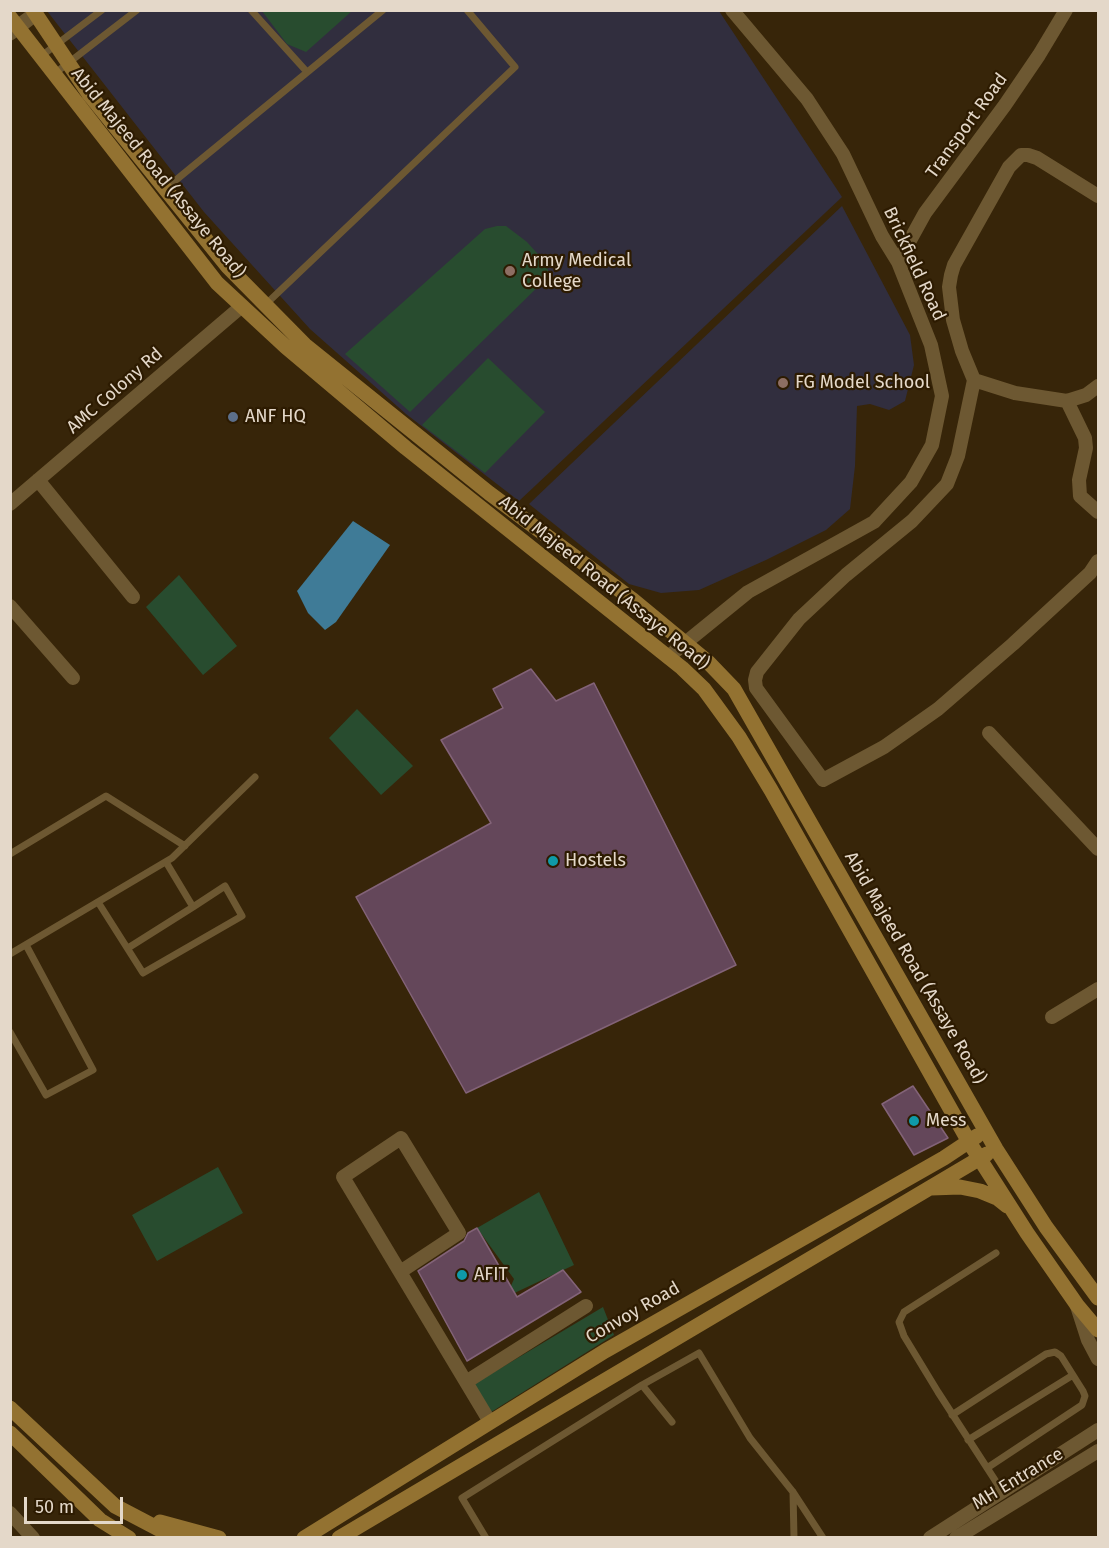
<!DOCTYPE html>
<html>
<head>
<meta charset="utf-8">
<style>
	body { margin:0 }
	#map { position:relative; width:1109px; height:1548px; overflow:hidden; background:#372509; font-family:"Fira Sans",sans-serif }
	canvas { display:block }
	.frame { position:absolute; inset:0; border:12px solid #e4d8c9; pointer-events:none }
	.scale { position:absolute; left:24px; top:1497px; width:99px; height:27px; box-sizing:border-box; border:3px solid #e4d8c9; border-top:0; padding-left:8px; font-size:18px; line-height:21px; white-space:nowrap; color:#e4d8c9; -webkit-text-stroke:4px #2d1b01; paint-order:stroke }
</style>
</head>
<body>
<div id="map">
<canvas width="1109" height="1548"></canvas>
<div class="frame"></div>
<div class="scale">50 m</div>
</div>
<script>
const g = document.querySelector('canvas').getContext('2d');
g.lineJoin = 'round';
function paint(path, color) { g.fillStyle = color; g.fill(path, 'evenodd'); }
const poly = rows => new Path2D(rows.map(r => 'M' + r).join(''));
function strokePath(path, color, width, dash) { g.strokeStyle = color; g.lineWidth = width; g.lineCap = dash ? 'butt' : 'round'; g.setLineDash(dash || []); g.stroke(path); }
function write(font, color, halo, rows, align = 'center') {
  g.font = font + ' "Fira Sans",sans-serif'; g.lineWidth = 4.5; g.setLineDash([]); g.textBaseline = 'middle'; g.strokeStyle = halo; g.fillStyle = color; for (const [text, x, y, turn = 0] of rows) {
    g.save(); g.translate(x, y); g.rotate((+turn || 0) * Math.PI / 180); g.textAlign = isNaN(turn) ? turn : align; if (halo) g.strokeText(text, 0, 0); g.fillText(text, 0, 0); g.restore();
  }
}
paint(poly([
	[47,11,719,11,842,197,519,501,406,414,310,329,204,212],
	[842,206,910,335,914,365,905,401,889,410,870,404,857,406,855,466,850,509,826,530,766,560,699,590,661,593,629,584,529,504]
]), '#312e3e');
paint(poly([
	[262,11,352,11,306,52,287,44],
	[497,226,506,226,527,242,545,262,550,275,410,412,345,354,485,229],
	[488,358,545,412,485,473,422,425],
	[179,575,237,646,203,675,146,607],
	[357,709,413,766,381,795,329,738],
	[218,1167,243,1213,157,1261,132,1215],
	[539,1192,574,1265,506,1297,514,1279,477,1228],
	[603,1307,614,1335,488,1414,469,1387]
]), '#284c2f');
paint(poly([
	[353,521,390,545,336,622,325,630,308,613,297,591]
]), '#3f7b97');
const building = poly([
	[531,669,556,701,594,683,736,965,466,1093,356,897,491,823,441,740,503,708,493,689,531,669],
	[913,1086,948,1138,914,1155,882,1104,913,1086],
	[477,1228,517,1297,563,1270,581,1292,467,1361,418,1271,464,1241,468,1233,477,1228]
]);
paint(building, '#64475a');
strokePath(building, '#836378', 1.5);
strokePath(poly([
	[251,10,307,72],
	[40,57,102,10],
	[54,74,137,10],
	[165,189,383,10],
	[265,305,515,67,467,10],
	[10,854,106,796,185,846],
	[98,902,143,973,242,916,225,886,193,907,166,862],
	[128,948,193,907],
	[10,954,172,858,255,777],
	[10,1032,46,1095,93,1070,26,945],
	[996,1253,904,1312,899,1322,904,1336,938,1392,1002,1491],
	[642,1385,699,1353,750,1438,793,1492,823,1538],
	[952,1415,1046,1354,1055,1352,1061,1356,1083,1391,1085,1396,1082,1405,987,1468],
	[968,1440,1073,1375],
	[793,1492,794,1538],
	[486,1538,462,1498,642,1385,672,1422]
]), '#6d5832', 7);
strokePath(poly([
	[898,262,925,213,1005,105,1039,55,1066,10],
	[974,380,962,351,953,320,949,287,951,275,954,265,1009,167,1021,155,1028,155,1037,158,1098,196],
	[1098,386,1086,395,1067,401,1015,393,974,380,958,456,947,484,912,521,846,575,799,619,757,672,755,680,756,688,823,780,884,747,938,709,1013,644,1090,573,1098,561],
	[1067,401,1085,438,1086,448,1079,480,1080,496,1098,512],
	[38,480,133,597],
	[10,504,242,306],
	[10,606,73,678],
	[668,657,748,592,874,522,911,482,932,445,942,396,931,345,898,262,882,236,843,154,807,99,732,10],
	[989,733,1098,849],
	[1052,1017,1098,989],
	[400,1272,459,1233,401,1138,343,1177,490,1422],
	[1077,1306,1088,1340,1098,1359],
	[466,1382,586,1306],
	[10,1513,33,1538],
	[930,1538,1098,1430],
	[956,1538,1098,1451]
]), '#6d5832', 14);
strokePath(poly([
	[10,33,35,14]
]), '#6d5832', 15);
strokePath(poly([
	[33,10,89,94,228,267,305,345,489,493,633,600,708,662,734,689,996,1149,1046,1227,1098,1298],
	[10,17,217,283,286,347,406,448,682,668,704,689,739,737,771,790,969,1142,1027,1233,1077,1305,1098,1330],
	[931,1188,960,1187,980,1191,997,1198,1007,1206],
	[10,1408,115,1506,176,1538],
	[10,1433,100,1520,129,1538],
	[160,1522,219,1538],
	[304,1538,605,1351,944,1158,977,1136],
	[339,1538,987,1154]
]), '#937231', 15);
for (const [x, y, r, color] of [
	[510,271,6,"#8d6e63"],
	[783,383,6,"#8d6e63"],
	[233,417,6,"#5c6f8a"],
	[553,861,6,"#0f9aa8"],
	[914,1121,6,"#0f9aa8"],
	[462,1275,6,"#0f9aa8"]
]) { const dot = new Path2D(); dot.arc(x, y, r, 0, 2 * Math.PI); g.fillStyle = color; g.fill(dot); strokePath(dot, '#2d1b01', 2); }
write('18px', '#e4d8c9', '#2d1b01', [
	["Transport Road",967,126,-54],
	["Abid Majeed Road (Assaye Road)",158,173,51],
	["Brickfield Road",914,264,65],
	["AMC Colony Rd",115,391,-41],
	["Abid Majeed Road (Assaye Road)",604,583,39],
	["Abid Majeed Road (Assaye Road)",915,968,60],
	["Convoy Road",633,1313,-30],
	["MH Entrance",1018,1479,-31]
]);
write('18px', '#e4d8c9', '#2d1b01', [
	["Army Medical",522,261],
	["College",522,282],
	["FG Model School",795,383],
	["ANF HQ",245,417],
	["Hostels",565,861],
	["Mess",926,1121],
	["AFIT",474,1275]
], 'left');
</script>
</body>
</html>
